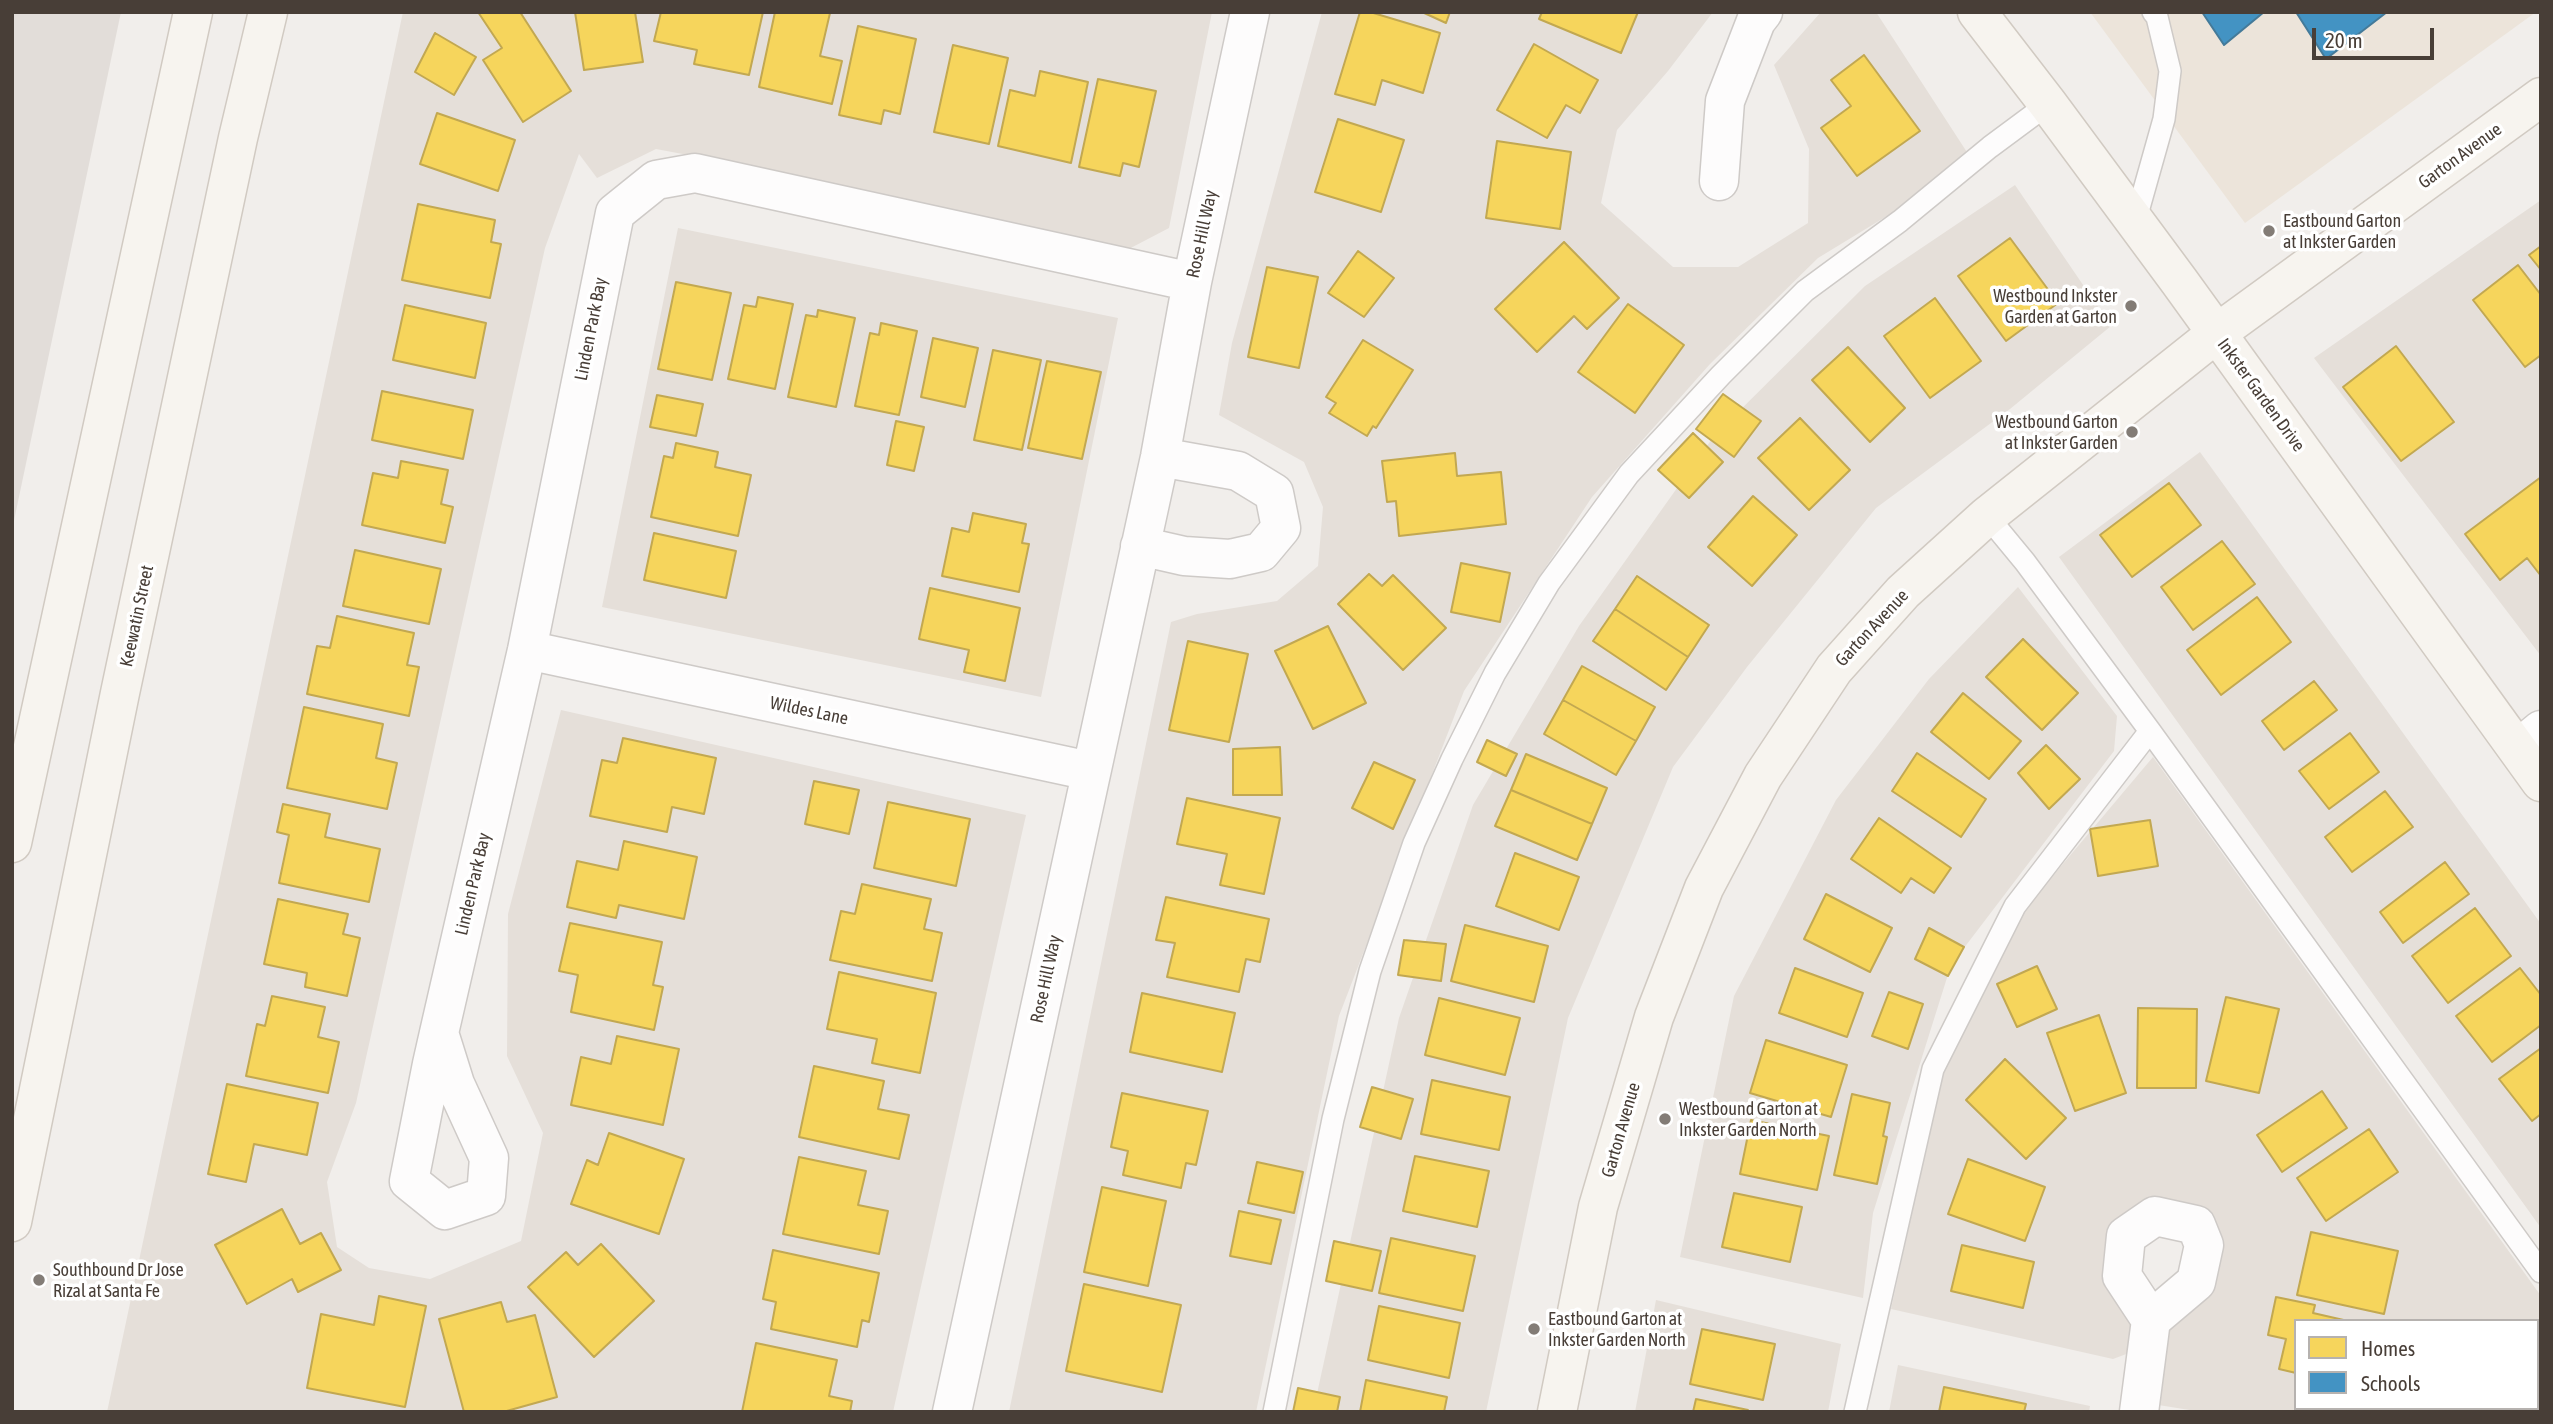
<!DOCTYPE html>
<html>
<head>
<meta charset="utf-8">
<style>
	body { margin:0 }
	#map { position:relative; width:2553px; height:1424px; overflow:hidden; background:#f1eeeb; font-family:"Asap Condensed",sans-serif }
	canvas { display:block }
	.frame { position:absolute; inset:0; border:14px solid #483e37; pointer-events:none }
	.legend { position:absolute; left:2294px; top:1319px; width:245px; height:91px; box-sizing:border-box; background:#fff; border:2px solid #b6b2af; margin:0; padding:9px 12px; list-style:none; font-size:21px; color:#483e37 }
	.legend li { display:flex; align-items:center; gap:14px; height:35px }
	.legend b { width:35px; border:2px solid #b6b2af }
	.scale { position:absolute; left:2312px; top:28px; width:122px; height:32px; box-sizing:border-box; border:4px solid #483e37; border-top:0; padding-left:9px; font-size:21px; line-height:24px; white-space:nowrap; color:#483e37; -webkit-text-stroke:5px #fff; paint-order:stroke }
</style>
</head>
<body>
<div id="map">
<canvas width="2553" height="1424"></canvas>
<div class="frame"></div>
<ul class="legend">
<li><b style="height:19px;background:#f6d55c"></b>Homes</li>
<li><b style="height:19px;background:#4393c3"></b>Schools</li>
</ul>
<div class="scale">20 m</div>
</div>
<script>
const g = document.querySelector('canvas').getContext('2d');
g.lineJoin = 'round';
function paint(path, color) { g.fillStyle = color; g.fill(path, 'evenodd'); }
const poly = rows => new Path2D(rows.map(r => 'M' + r).join(''));
function strokePath(path, color, width, dash) { g.strokeStyle = color; g.lineWidth = width; g.lineCap = dash ? 'butt' : 'round'; g.setLineDash(dash || []); g.stroke(path); }
function write(font, color, halo, rows, align = 'center') {
  g.font = font + ' "Asap Condensed",sans-serif'; g.lineWidth = 7; g.setLineDash([]); g.textBaseline = 'middle'; g.strokeStyle = halo; g.fillStyle = color; for (const [text, x, y, turn = 0] of rows) {
    g.save(); g.translate(x, y); g.rotate((+turn || 0) * Math.PI / 180); g.textAlign = isNaN(turn) ? turn : align; if (halo) g.strokeText(text, 0, 0); g.fillText(text, 0, 0); g.restore();
  }
}
paint(poly([
	[403,12,1212,12,1169,228,1123,252,720,161,656,149,597,178,579,154,545,248,356,1103,327,1182,337,1247,369,1268,430,1279,521,1241,543,1133,507,1056,508,914,561,710,1026,815,893,1412,107,1412],
	[1322,12,1713,12,1668,71,1617,130,1601,203,1673,267,1738,267,1808,223,1809,149,1774,65,1821,12,1876,12,1974,163,1818,258,1710,364,1592,497,1464,691,1339,1016,1256,1412,1009,1412,1171,622,1197,614,1277,601,1318,566,1323,507,1304,462,1219,415,1232,343],
	[2015,185,2111,326,2010,409,1876,508,1747,667,1673,767,1568,1018,1486,1412,1313,1412,1399,1018,1473,805,1579,626,1714,436,1865,286],
	[2541,200,2541,656,2314,358],
	[678,228,1118,318,1041,697,602,607],
	[2200,452,2541,924,2541,1228,2059,557],
	[2018,587,2117,716,2114,751,1951,965,1873,1213,1863,1298,1680,1257,1734,996,1836,800,1929,679],
	[2153,757,2541,1296,2541,1412,2202,1412,2146,1403,2163,1320,2215,1245,2117,1229,2136,1317,2129,1353,2113,1359,1891,1309,1943,1071,2025,909],
	[2296,1321,2537,1321,2537,1408,2296,1408],
	[1656,1300,1841,1344,1828,1412,1635,1412],
	[1898,1365,2090,1406,2089,1412,1889,1412]
]), '#e5dfd9');
paint(poly([
	[12,12,121,12,12,530]
]), '#e2ddd9');
paint(poly([
	[2090,12,2536,12,2245,223]
]), '#ece4da');
const homes = poly([
	[478,12,520,12,571,91,523,122,483,60,502,48,478,12],
	[575,12,635,12,643,62,584,70,575,12],
	[661,12,763,12,749,75,694,64,697,50,654,41,661,12],
	[775,12,830,13,820,56,842,61,832,104,759,87,775,12],
	[1360,12,1370,12,1440,33,1423,93,1382,80,1375,105,1335,94,1360,12],
	[1422,12,1450,12,1446,23,1422,12],
	[1542,12,1638,12,1621,53,1539,19,1542,12],
	[858,26,916,39,900,114,884,110,881,124,839,115,858,26],
	[435,33,476,57,454,95,415,72,435,33],
	[1534,44,1598,80,1580,113,1566,105,1547,138,1497,110,1534,44],
	[953,45,1008,58,989,144,934,132,953,45],
	[1864,55,1920,131,1857,176,1821,128,1851,106,1831,80,1864,55],
	[1040,71,1088,82,1071,163,998,146,1010,90,1035,96,1040,71],
	[1098,79,1156,91,1139,167,1123,163,1120,176,1079,167,1098,79],
	[437,113,515,140,498,191,420,164,437,113],
	[1338,119,1404,140,1381,212,1315,192,1338,119],
	[1497,141,1571,152,1560,229,1486,218,1497,141],
	[418,204,495,220,491,242,501,244,490,298,402,280,418,204],
	[2010,238,2058,303,2006,341,1958,276,2010,238],
	[1564,242,1619,298,1587,329,1574,316,1537,352,1495,309,1564,242],
	[2541,246,2541,270,2529,255,2541,246],
	[1358,251,1394,278,1364,317,1328,293,1358,251],
	[2518,265,2541,295,2541,355,2525,367,2473,300,2518,265],
	[1267,267,1318,277,1299,368,1248,357,1267,267],
	[676,282,731,293,712,380,658,369,676,282],
	[758,297,793,304,775,389,728,379,744,305,756,307,758,297],
	[1935,298,1981,361,1930,398,1884,336,1935,298],
	[1628,304,1684,345,1635,413,1578,372,1628,304],
	[405,305,486,323,475,378,393,360,405,305],
	[818,310,855,318,836,407,788,397,806,315,817,317,818,310],
	[881,323,917,331,899,415,855,406,870,333,879,335,881,323],
	[933,338,978,348,965,407,921,397,933,338],
	[1363,340,1413,370,1376,428,1373,426,1367,436,1329,413,1336,403,1326,397,1363,340],
	[2396,346,2454,422,2401,461,2343,387,2396,346],
	[1848,347,1905,408,1870,442,1812,380,1848,347],
	[993,350,1041,360,1022,450,974,440,993,350],
	[1047,361,1101,372,1082,459,1028,448,1047,361],
	[382,391,473,410,463,459,372,440,382,391],
	[1723,394,1761,421,1734,457,1696,429,1723,394],
	[657,395,703,404,696,436,650,427,657,395],
	[1800,418,1850,470,1809,510,1758,458,1800,418],
	[896,421,924,427,914,471,887,465,896,421],
	[1693,433,1723,462,1689,498,1658,470,1693,433],
	[676,443,718,452,715,467,751,475,738,536,651,517,664,456,673,458,676,443],
	[1455,453,1457,476,1501,472,1506,524,1399,536,1396,501,1387,502,1382,461,1455,453],
	[401,461,448,470,441,504,453,507,445,543,362,525,373,473,398,478,401,461],
	[2541,477,2541,576,2527,558,2500,580,2465,534,2541,477],
	[2169,483,2201,525,2132,577,2100,535,2169,483],
	[1753,496,1797,535,1752,586,1708,547,1753,496],
	[973,513,1026,524,1022,543,1029,544,1019,592,942,576,952,528,969,532,973,513],
	[654,533,736,551,726,598,644,580,654,533],
	[2222,541,2255,584,2193,630,2161,587,2222,541],
	[355,550,441,569,429,624,343,606,355,550],
	[1461,563,1510,573,1500,622,1451,612,1461,563],
	[1369,574,1382,586,1393,575,1446,628,1403,670,1338,604,1369,574],
	[1637,576,1709,625,1688,657,1615,609,1637,576],
	[930,588,1020,608,1005,681,964,672,969,650,919,639,930,588],
	[2257,597,2291,642,2221,695,2187,650,2257,597],
	[1615,609,1688,657,1666,690,1593,641,1615,609],
	[337,616,414,633,407,665,419,667,409,716,307,694,317,646,330,648,337,616],
	[1328,626,1366,703,1313,729,1275,651,1328,626],
	[2023,639,2078,693,2042,730,1986,677,2023,639],
	[1188,641,1248,654,1229,742,1169,730,1188,641],
	[1582,666,1655,707,1636,741,1563,700,1582,666],
	[2314,681,2337,710,2284,750,2262,721,2314,681],
	[1963,693,2021,741,1989,779,1931,732,1963,693],
	[1563,700,1636,741,1616,775,1544,734,1563,700],
	[304,707,383,724,376,758,397,763,387,809,287,788,304,707],
	[2350,733,2379,772,2329,809,2299,771,2350,733],
	[623,738,716,758,704,814,672,807,667,832,590,816,602,760,617,763,623,738],
	[1487,740,1517,754,1506,776,1477,762,1487,740],
	[2046,745,2080,779,2049,809,2018,773,2046,745],
	[1280,747,1282,795,1233,795,1233,749,1280,747],
	[1917,753,1986,799,1961,837,1892,791,1917,753],
	[1526,754,1607,788,1592,824,1511,790,1526,754],
	[1374,762,1415,780,1393,829,1352,808,1374,762],
	[814,781,859,790,849,834,805,824,814,781],
	[1511,790,1592,824,1577,860,1495,826,1511,790],
	[2385,791,2413,827,2352,872,2325,837,2385,791],
	[1187,798,1280,818,1264,894,1220,885,1227,854,1177,844,1187,798],
	[888,802,970,819,956,886,874,868,888,802],
	[283,804,330,814,325,837,380,849,369,902,279,883,289,835,277,832,283,804],
	[1879,818,1951,868,1934,893,1911,878,1901,893,1851,859,1879,818],
	[2150,820,2158,866,2098,876,2090,829,2150,820],
	[624,841,697,857,684,919,619,905,616,918,567,907,577,861,618,870,624,841],
	[1515,853,1579,877,1559,930,1496,906,1515,853],
	[2445,862,2469,894,2403,943,2380,912,2445,862],
	[862,884,931,899,924,929,942,933,932,981,830,960,841,911,855,914,862,884],
	[1826,894,1892,928,1870,972,1804,939,1826,894],
	[1166,897,1269,919,1260,962,1246,959,1239,992,1167,977,1175,943,1156,940,1166,897],
	[278,899,348,914,343,934,360,938,347,996,305,987,307,973,264,964,278,899],
	[2475,908,2511,956,2448,1003,2412,956,2475,908],
	[570,923,662,942,653,985,663,987,654,1030,571,1012,578,975,559,971,570,923],
	[1465,925,1548,946,1534,1002,1451,981,1465,925],
	[1929,928,1964,947,1948,976,1915,959,1929,928],
	[1404,940,1446,944,1441,981,1398,975,1404,940],
	[2037,966,2057,1009,2017,1027,1997,984,2037,966],
	[1795,968,1863,993,1847,1037,1779,1013,1795,968],
	[2520,968,2541,995,2541,1025,2492,1062,2456,1016,2520,968],
	[839,972,936,993,920,1073,872,1063,877,1039,827,1029,839,972],
	[1889,992,1923,1004,1908,1049,1872,1036,1889,992],
	[1142,993,1235,1013,1222,1072,1130,1052,1142,993],
	[272,996,325,1007,318,1037,339,1042,328,1093,246,1076,257,1024,265,1026,272,996],
	[2226,997,2279,1009,2259,1093,2206,1081,2226,997],
	[1439,998,1520,1018,1505,1075,1425,1055,1439,998],
	[2138,1008,2197,1009,2196,1088,2137,1088,2138,1008],
	[2099,1015,2126,1093,2075,1111,2047,1033,2099,1015],
	[617,1036,679,1049,663,1125,571,1105,581,1057,611,1064,617,1036],
	[1766,1040,1847,1065,1831,1117,1750,1093,1766,1040],
	[2541,1048,2541,1114,2532,1121,2499,1079,2541,1048],
	[2005,1059,2066,1118,2026,1159,1966,1100,2005,1059],
	[814,1066,884,1081,878,1109,909,1115,899,1159,799,1137,814,1066],
	[1432,1080,1510,1097,1499,1150,1421,1134,1432,1080],
	[227,1084,318,1103,307,1155,254,1144,246,1182,208,1174,227,1084],
	[1372,1087,1413,1099,1401,1139,1360,1127,1372,1087],
	[2322,1091,2347,1128,2282,1172,2257,1135,2322,1091],
	[1122,1093,1208,1111,1196,1165,1186,1163,1181,1188,1123,1175,1128,1151,1111,1147,1122,1093],
	[1852,1094,1890,1103,1883,1136,1887,1137,1877,1184,1834,1175,1852,1094],
	[1751,1120,1829,1136,1817,1190,1740,1174,1751,1120],
	[2369,1129,2398,1172,2326,1221,2297,1178,2369,1129],
	[609,1133,684,1159,659,1234,571,1204,587,1160,598,1165,609,1133],
	[1415,1156,1489,1171,1477,1227,1403,1211,1415,1156],
	[799,1157,866,1171,858,1205,888,1211,879,1254,783,1234,799,1157],
	[1968,1159,2045,1187,2025,1241,1948,1214,1968,1159],
	[1257,1162,1303,1172,1294,1213,1248,1203,1257,1162],
	[1102,1187,1166,1201,1148,1286,1084,1272,1102,1187],
	[1734,1193,1802,1207,1790,1262,1722,1247,1734,1193],
	[282,1209,300,1244,321,1233,341,1270,298,1292,292,1279,247,1304,215,1245,282,1209],
	[1239,1211,1281,1220,1271,1264,1230,1256,1239,1211],
	[2311,1232,2398,1251,2384,1314,2297,1295,2311,1232],
	[1391,1238,1475,1256,1463,1311,1379,1293,1391,1238],
	[1334,1241,1381,1251,1372,1291,1326,1281,1334,1241],
	[601,1244,654,1301,594,1357,528,1287,566,1252,578,1265,601,1244],
	[1962,1245,2034,1262,2023,1308,1951,1291,1962,1245],
	[773,1250,879,1273,869,1322,862,1320,857,1347,771,1329,776,1302,763,1299,773,1250],
	[1084,1284,1181,1305,1162,1392,1066,1371,1084,1284],
	[379,1296,426,1306,405,1407,307,1388,321,1314,374,1325,379,1296],
	[2276,1297,2315,1305,2313,1313,2348,1321,2296,1321,2296,1373,2279,1369,2286,1339,2268,1335,2276,1297],
	[501,1302,507,1322,535,1315,557,1397,503,1412,464,1412,439,1319,501,1302],
	[1379,1306,1460,1323,1449,1378,1368,1360,1379,1306],
	[1702,1329,1775,1344,1763,1400,1690,1384,1702,1329],
	[756,1343,837,1360,829,1396,852,1401,850,1412,742,1412,756,1343],
	[1366,1380,1447,1397,1444,1412,1360,1412,1366,1380],
	[1944,1387,2026,1404,2024,1412,1939,1412,1944,1387],
	[1298,1388,1340,1397,1337,1412,1293,1412,1298,1388],
	[1696,1399,1748,1410,1747,1412,1693,1412,1696,1399],
	[2436,1408,2515,1408,2512,1412,2440,1412,2436,1408]
]);
paint(homes, '#f6d55c');
strokePath(homes, '#c2a851', 2);
const schools = poly([
	[2202,12,2264,12,2224,45,2202,12],
	[2296,12,2387,12,2326,59,2296,12]
]);
paint(schools, '#4393c3');
strokePath(schools, '#447a99', 2);
const lane = poly([
	[2135,222,2164,119,2170,71,2157,17,2153,12],
	[1987,516,2025,562,2150,731,2541,1272],
	[1274,1412,1333,1119,1370,971,1414,843,1452,759,1495,673,1549,583,1629,474,1721,375,1805,291,1900,221,1990,147,2048,104],
	[1855,1412,1933,1069,2015,906,2150,731]
]);
const street = poly([
	[1719,181,1725,101,1756,21,1763,12],
	[1140,546,1184,556,1230,559,1261,552,1281,528,1274,493,1238,471,1160,457],
	[527,650,1090,771],
	[2518,749,2541,730],
	[439,1033,455,1084,489,1158,486,1196,445,1210,409,1181,432,1064,439,1033,527,650,615,213,656,180,695,173,1192,282],
	[952,1412,1160,457,1192,282,1250,12],
	[2139,1412,2151,1320,2122,1276,2126,1236,2155,1216,2196,1225,2204,1245,2196,1282,2151,1320]
]);
const secondary = poly([
	[1977,12,2048,104,2179,281,2541,782],
	[12,843,193,12],
	[12,1222,120,693,238,138,268,12],
	[1557,1412,1598,1207,1654,1017,1704,888,1763,776,1834,669,1903,592,1987,516,2217,333,2541,97]
]);
strokePath(lane, '#cecac7', 24);
strokePath(street, '#cecac7', 41);
strokePath(secondary, '#d1cac2', 41);
strokePath(lane, '#fdfcfc', 21);
strokePath(street, '#fdfcfc', 38);
strokePath(secondary, '#f7f4ef', 38);
for (const [x, y, r, color] of [
	[2269,231,7,"#837c76"],
	[2131,306,7,"#837c76"],
	[2132,432,7,"#837c76"],
	[1665,1119,7,"#837c76"],
	[39,1280,7,"#837c76"],
	[1534,1329,7,"#837c76"]
]) { const dot = new Path2D(); dot.arc(x, y, r, 0, 2 * Math.PI); g.fillStyle = color; g.fill(dot); strokePath(dot, '#fff', 2.5); }
write('18px', '#483e37', '#fff', [
	["Garton Avenue",2460,156,-36],
	["Rose Hill Way",1202,234,-78],
	["Linden Park Bay",591,329,-79],
	["Inkster Garden Drive",2261,395,54],
	["Keewatin Street",137,616,-78],
	["Garton Avenue",1872,628,-47],
	["Wildes Lane",809,711,12],
	["Linden Park Bay",473,884,-77],
	["Rose Hill Way",1046,979,-78],
	["Garton Avenue",1621,1130,-74]
]);
write('18px', '#483e37', '#fff', [
	["Eastbound Garton",2283,221],
	["at Inkster Garden",2283,242],
	["Westbound Inkster",2117,296,"right"],
	["Garden at Garton",2117,317,"right"],
	["Westbound Garton",2118,422,"right"],
	["at Inkster Garden",2118,443,"right"],
	["Westbound Garton at",1679,1109],
	["Inkster Garden North",1679,1130],
	["Southbound Dr Jose",53,1270],
	["Rizal at Santa Fe",53,1291],
	["Eastbound Garton at",1548,1319],
	["Inkster Garden North",1548,1340]
], 'left');
</script>
</body>
</html>
